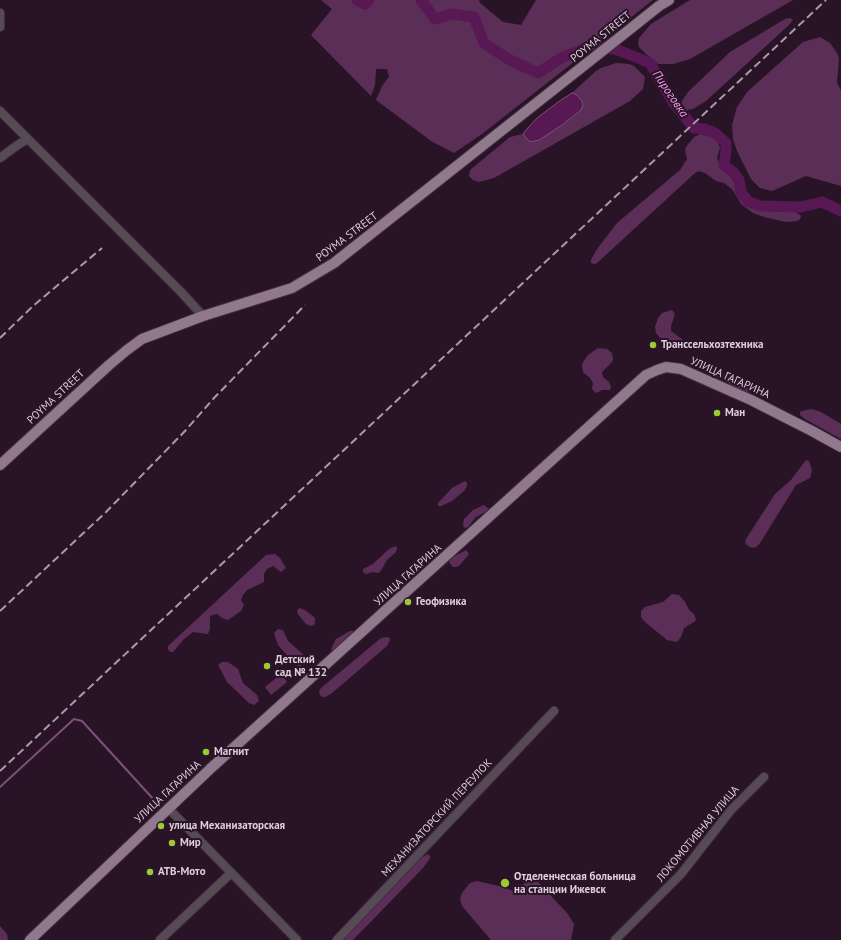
<!DOCTYPE html>
<html>
<head>
<meta charset="utf-8">
<style>
	body { margin:0 }
	canvas { display:block; background:#291427 }
</style>
</head>
<body>
<canvas width="841" height="940"></canvas>
<script>
const g = document.querySelector('canvas').getContext('2d');
g.lineJoin = 'round';
function paint(path, color) { g.fillStyle = color; g.fill(path, 'evenodd'); }
const poly = rows => new Path2D(rows.map(r => 'M' + r).join(''));
function strokePath(path, color, width, dash) { g.strokeStyle = color; g.lineWidth = width; g.lineCap = dash ? 'butt' : 'round'; g.setLineDash(dash || []); g.stroke(path); }
function write(font, color, halo, rows, align = 'center') {
  g.font = font + ' "PT Sans",sans-serif'; g.lineWidth = 4; g.setLineDash([]); g.textBaseline = 'middle'; g.strokeStyle = halo; g.fillStyle = color; for (const [text, x, y, turn = 0] of rows) {
    g.save(); g.translate(x, y); g.rotate((+turn || 0) * Math.PI / 180); g.textAlign = isNaN(turn) ? turn : align; if (halo) g.strokeText(text, 0, 0); g.fillText(text, 0, 0); g.restore();
  }
}
paint(poly([
	[321,0,479,0,480,3,503,22,521,25,536,0,653,0,482,134,454,153,431,141,376,100,382,86,389,77,387,69,376,69,375,85,371,96,311,35,332,9],
	[690,0,793,0,690,59,673,64,658,64,646,54,639,47,638,44,639,38,651,24],
	[790,18,793,20,790,24,706,101,693,109,685,110,681,107,682,101,688,92,730,52,785,19],
	[820,37,830,43,837,53,839,58,837,83,841,90,841,186,806,176,772,191,760,188,751,179,737,151,733,139,732,125,737,107,747,92,803,42],
	[616,63,629,64,634,66,645,77,643,89,630,101,494,178,479,182,473,180,469,176,470,170,510,137,523,134,527,139,539,140,573,117,581,110,577,95,572,93,596,71,601,68],
	[700,134,711,136,718,143,720,148,717,158,719,163,735,181,740,194,747,202,761,210,795,212,799,214,801,216,800,219,797,221,786,222,764,217,753,213,741,204,732,189,724,183,716,181,705,173,699,171,695,173,597,263,594,264,591,263,591,260,597,249,617,223,680,170,687,159,685,150,686,147,694,137],
	[672,310,675,314,671,326,671,331,683,340,684,346,680,350,671,348,666,345,656,333,655,327,658,318,662,313],
	[598,348,607,349,612,353,613,359,612,362,602,372,603,377,609,382,611,387,610,390,602,390,596,393,592,389,593,383,590,378,583,372,582,366,583,362,588,355],
	[707,369,752,384,754,390,748,393,738,390,725,380,709,374,707,372],
	[812,409,821,412,841,424,841,439,805,419,800,415,800,412,806,410],
	[806,460,809,461,812,470,810,478,796,485,760,543,756,547,752,548,747,545,745,542,746,539,775,494,791,480],
	[465,481,467,483,467,486,464,491,452,501,441,506,438,506,438,503,452,488],
	[484,505,489,509,487,511,476,517,468,527,465,528,463,526,464,519,473,510],
	[396,546,397,548,396,552,387,560,380,572,377,573,373,572,366,574,363,572,363,569,373,564,389,549],
	[466,550,469,554,459,566,456,567,453,567,449,562,453,557],
	[275,554,280,558,286,568,281,572,273,566,267,569,264,574,264,582,247,590,243,595,241,600,244,605,241,611,228,620,222,618,217,614,212,615,210,617,210,629,208,634,193,632,183,640,173,652,170,652,168,649,168,646,266,555],
	[672,594,679,595,685,602,689,610,694,614,696,620,694,622,684,628,681,637,677,642,667,640,645,622,641,617,641,611,645,607,663,602],
	[299,608,305,610,315,618,315,622,314,625,311,626,306,624,298,614,297,611],
	[278,629,283,630,288,641,307,658,306,661,300,667,298,666,285,653,278,645,274,633],
	[350,631,353,631,353,634,334,652,331,649,336,639],
	[387,637,390,638,390,640,387,646,332,693,325,697,322,697,320,695,319,692,321,688,381,638],
	[222,662,228,662,238,669,243,683,257,695,259,701,254,705,249,703,227,682,218,665],
	[281,674,287,682,271,695,265,687],
	[428,854,430,856,430,858,423,868,353,940,340,940,420,858],
	[531,879,537,881,567,913,574,924,571,940,491,940,462,906,460,899,462,893,470,883,477,881,503,887,513,891],
	[0,926,7,934,8,940,0,940]
]), '#5b2e57');
const water = poly([
	[572,93,577,95,582,101,583,105,581,110,562,125,539,140,530,142,527,139,523,134,526,130,537,118,561,100,572,93]
]);
paint(water, '#571853');
strokePath(water, '#7f4f7c', 1);
strokePath(poly([
	[0,787,74,719,82,721,156,802]
]), '#7f4f7c', 2);
strokePath(poly([
	[357,0,365,4,369,0],
	[421,0,435,19,452,14,474,17,484,43,508,59,538,73,561,58,593,45,618,50,650,63,673,102,694,128,705,129,715,133,726,143,726,151,724,165,733,172,739,180,741,193,749,202,761,206,801,207,822,202,841,211]
]), '#571853', 11);
const minor = poly([
	[0,13,0,27],
	[0,111,181,292,203,316],
	[0,158,19,144,28,139],
	[168,808,297,940],
	[160,940,231,873],
	[337,940,554,711],
	[615,940,681,874,731,810,764,777]
]);
const major = poly([
	[0,465,109,365,127,350,142,339,203,316,292,288,334,263,615,41,659,6,669,0],
	[30,940,210,769,646,375,657,370,666,367,681,369,751,400,812,431,841,447]
]);
strokePath(minor, '#422e40', 10);
strokePath(major, '#422e40', 12);
strokePath(minor, '#564b55', 8);
strokePath(major, '#90798d', 10);
strokePath(poly([
	[0,338,33,306,102,248],
	[0,611,106,512,185,431,214,398,305,305],
	[0,771,826,0]
]), '#aa9aa8', 2, [8, 4]);
for (const [x, y, r, color] of [
	[653,345,4,"#9acb35"],
	[717,413,4,"#9acb35"],
	[408,602,4,"#9acb35"],
	[267,666,4,"#9acb35"],
	[206,752,4,"#9acb35"],
	[161,826,4,"#9acb35"],
	[172,843,4,"#9acb35"],
	[150,872,4,"#9acb35"],
	[505,883,5,"#9acb35"]
]) { const dot = new Path2D(); dot.arc(x, y, r, 0, 2 * Math.PI); g.fillStyle = color; g.fill(dot); strokePath(dot, '#291427', 1.5); }
write('11px', '#dcceda', '#291427', [
	["POYMA STREET",601,37,-39],
	["POYMA STREET",347,237,-37],
	["УЛИЦА ГАГАРИНА",730,378,24],
	["POYMA STREET",56,397,-43],
	["УЛИЦА ГАГАРИНА",408,575,-42],
	["УЛИЦА ГАГАРИНА",168,792,-43],
	["МЕХАНИЗАТОРСКИЙ ПЕРЕУЛОК",437,818,-47],
	["ЛОКОМОТИВНАЯ УЛИЦА",698,834,-50]
]);
write('bold 11px', '#dcceda', '#291427', [
	["Транссельхозтехника",661,345],
	["Ман",725,413],
	["Геофизика",416,602],
	["Детский",275,660],
	["сад № 132",275,673],
	["Магнит",214,752],
	["улица Механизаторская",169,826],
	["Мир",180,843],
	["АТВ-Мото",158,872],
	["Отделенческая больница",514,877],
	["на станции Ижевск",514,890]
], 'left');
write('italic 12px', '#f99ef1', '#291427', [
	["Пироговка",670,94,56]
]);
</script>
</body>
</html>
